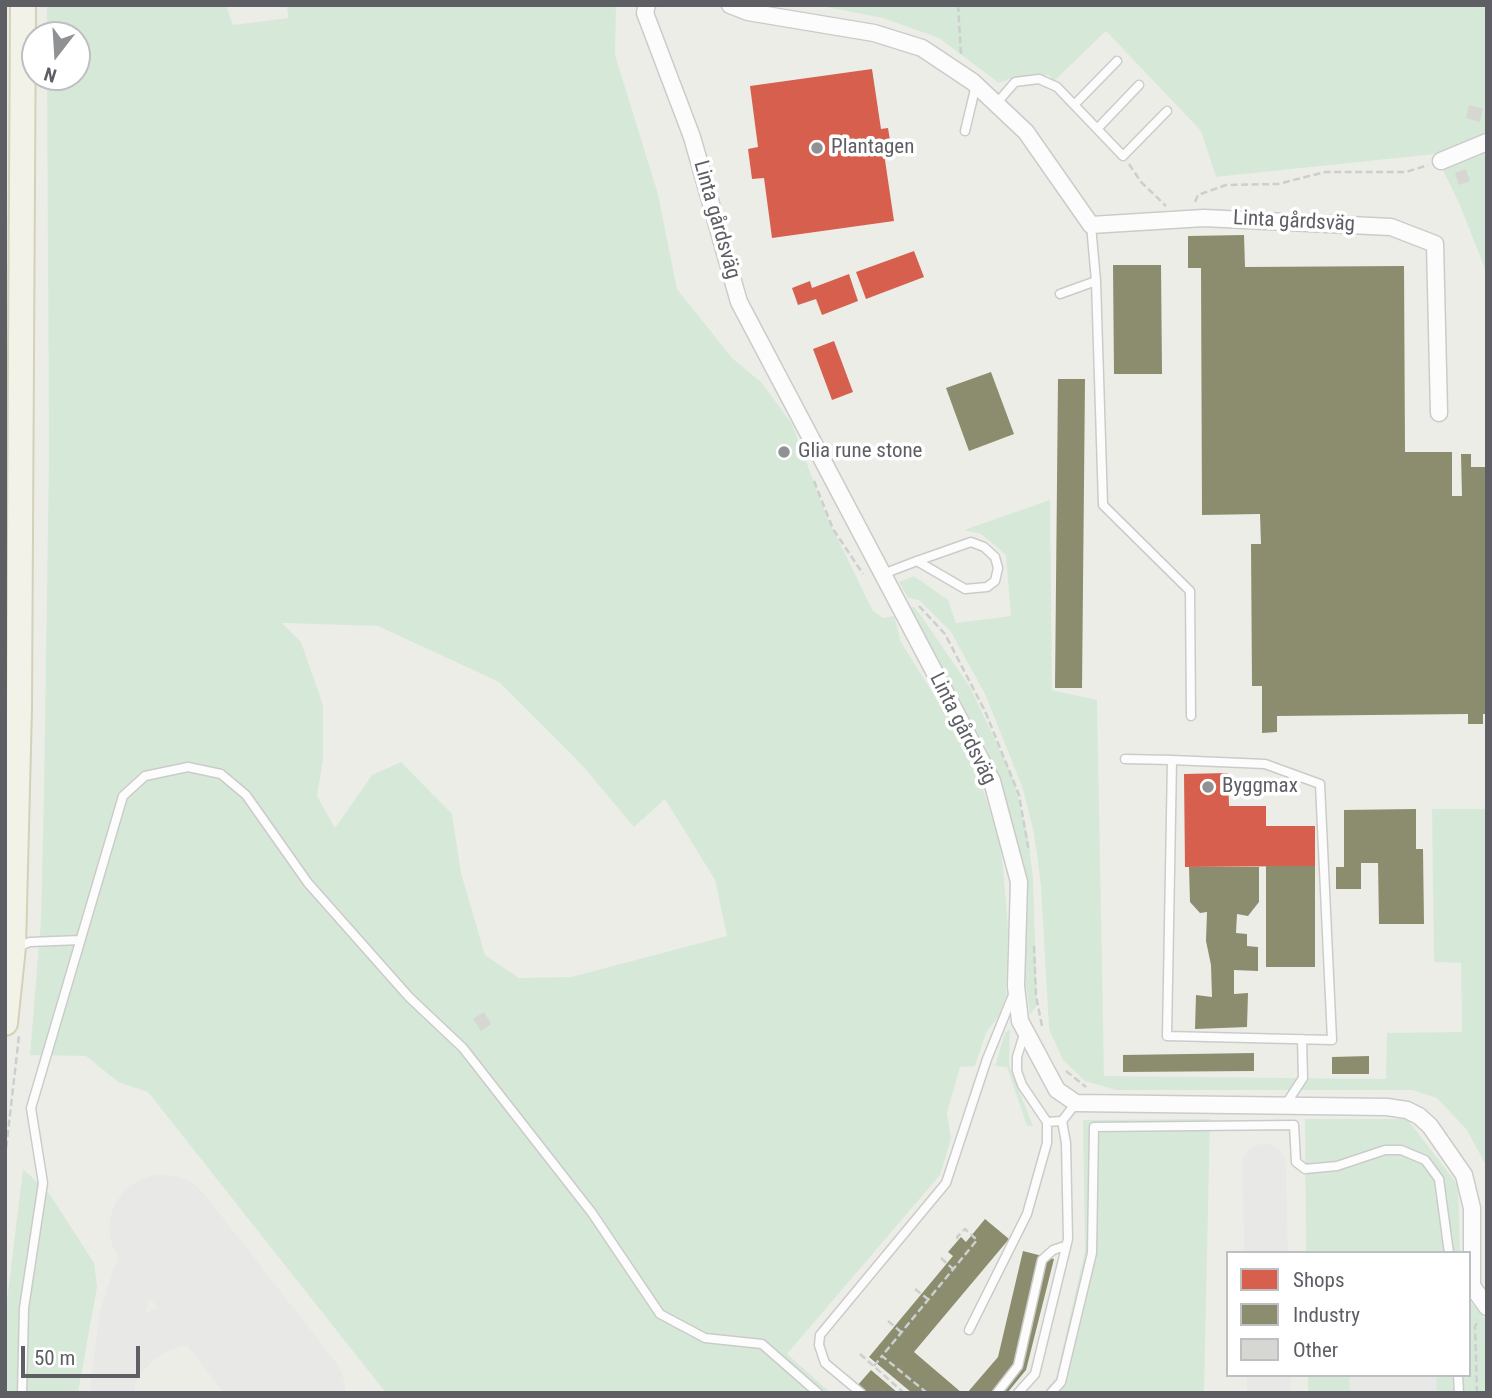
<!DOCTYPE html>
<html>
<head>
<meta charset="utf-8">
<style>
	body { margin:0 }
	#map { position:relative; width:1492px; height:1398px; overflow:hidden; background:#edede8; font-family:"Roboto Condensed",sans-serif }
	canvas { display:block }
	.frame { position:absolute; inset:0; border:7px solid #5d5f65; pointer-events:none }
	.legend { position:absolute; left:1226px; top:1251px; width:245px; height:126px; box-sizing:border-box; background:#fff; border:2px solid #bebfc1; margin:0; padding:9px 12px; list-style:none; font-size:21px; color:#5d5f65 }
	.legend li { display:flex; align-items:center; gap:14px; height:35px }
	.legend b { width:35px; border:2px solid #bebfc1 }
	.north { position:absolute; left:21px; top:21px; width:70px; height:70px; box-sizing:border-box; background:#fff; border:2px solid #bebfc1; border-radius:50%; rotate:197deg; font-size:19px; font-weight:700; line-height:28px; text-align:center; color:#5d5f65 }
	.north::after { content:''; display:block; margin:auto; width:24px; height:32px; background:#8f9193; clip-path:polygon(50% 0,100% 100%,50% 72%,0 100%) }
	.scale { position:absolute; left:21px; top:1346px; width:119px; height:32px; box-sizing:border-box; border:4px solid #5d5f65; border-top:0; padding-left:9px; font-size:21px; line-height:24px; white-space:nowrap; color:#5d5f65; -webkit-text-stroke:5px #fff; paint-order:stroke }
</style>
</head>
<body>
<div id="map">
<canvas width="1492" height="1398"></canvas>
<div class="frame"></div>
<ul class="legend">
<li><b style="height:19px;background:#d6604d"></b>Shops</li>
<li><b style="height:19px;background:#8c8c6e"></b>Industry</li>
<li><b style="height:19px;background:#d6d6d3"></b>Other</li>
</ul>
<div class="north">N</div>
<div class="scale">50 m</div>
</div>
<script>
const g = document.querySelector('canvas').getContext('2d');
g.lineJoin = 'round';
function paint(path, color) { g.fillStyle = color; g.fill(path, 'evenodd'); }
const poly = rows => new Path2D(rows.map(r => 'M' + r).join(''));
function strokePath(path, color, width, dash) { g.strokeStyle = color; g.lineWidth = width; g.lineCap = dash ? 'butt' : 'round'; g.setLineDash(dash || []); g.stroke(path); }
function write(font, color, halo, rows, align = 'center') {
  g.font = font + ' "Roboto Condensed",sans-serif'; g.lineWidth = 7; g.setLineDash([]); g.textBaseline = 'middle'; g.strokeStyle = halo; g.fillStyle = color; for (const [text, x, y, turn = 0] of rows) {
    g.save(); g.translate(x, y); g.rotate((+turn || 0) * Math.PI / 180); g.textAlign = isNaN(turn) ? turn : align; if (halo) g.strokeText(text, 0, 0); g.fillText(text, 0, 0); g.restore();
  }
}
paint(poly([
	[47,5,226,5,233,25,288,18,287,5,616,5,615,55,658,194,677,289,732,358,761,382,792,424,827,517,873,611,883,618,894,616,901,642,954,727,980,780,998,835,1003,867,1008,929,1006,997,998,1017,986,1033,975,1066,960,1067,947,1113,951,1139,940,1175,787,1354,831,1393,386,1393,148,1092,118,1082,86,1056,30,1055,41,921,44,792,49,455,47,77,77,77,77,35,47,35],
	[282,623,378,626,499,682,581,764,634,827,665,799,715,880,727,936,571,977,519,978,485,955,461,873,452,814,401,762,372,775,335,828,317,796,323,760,323,705,301,642],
	[816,5,1487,5,1487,274,1459,203,1435,154,1216,177,1201,131,1106,31,1054,81,1049,75,1014,77,999,83,939,38,883,18],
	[1050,500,1052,690,1097,700,1104,1076,1386,1079,1387,1033,1462,1032,1461,963,1434,962,1432,809,1487,809,1487,1167,1466,1129,1437,1098,1412,1090,1116,1090,1085,1081,1063,1060,1049,1029,1041,886,1034,833,1023,789,985,694,951,632,919,600,908,598,899,582,914,576,948,600,956,623,1011,616,1006,555,981,534,964,530],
	[910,607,914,607,922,617,970,687,1014,780,1028,838,1033,878,1037,1005,1030,1015,1025,977,1023,874,1008,805,987,750],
	[1010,1029,1009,1065,1033,1126,1027,1126,1007,1067,995,1066,1005,1033],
	[1210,1119,1204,1393,1043,1393,1056,1378,1085,1251,1083,1120],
	[1305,1119,1407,1119,1458,1185,1460,1253,1306,1253],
	[23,1169,49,1193,94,1263,97,1287,78,1393,5,1393,5,1317],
	[1469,1300,1487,1321,1487,1393,1308,1393,1308,1375,1469,1375]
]), '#d6e9d8');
paint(poly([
	[872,69,881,129,888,128,893,159,885,160,894,221,772,238,764,178,752,179,748,149,758,147,750,86],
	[914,251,924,277,866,299,856,272],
	[849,274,858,301,822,315,816,299,798,305,792,288,810,281,812,288],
	[834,341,853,392,832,400,813,349],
	[1228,773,1229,806,1266,806,1266,826,1315,826,1315,866,1185,867,1184,774]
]), '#d6604d');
paint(poly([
	[1244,235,1245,267,1404,266,1405,452,1452,452,1452,496,1462,496,1461,454,1471,454,1471,467,1487,467,1487,714,1483,714,1483,724,1468,724,1468,714,1277,716,1277,732,1262,733,1262,686,1252,686,1251,544,1261,544,1260,514,1202,515,1201,268,1188,268,1188,236],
	[1113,265,1161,265,1162,374,1114,374],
	[991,372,1014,434,969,451,946,388],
	[1058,379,1085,379,1082,688,1055,688],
	[1416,809,1416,849,1423,849,1424,924,1379,924,1378,863,1361,863,1361,889,1336,889,1336,867,1344,867,1344,810],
	[1266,866,1315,866,1315,967,1266,967],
	[1189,867,1259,867,1259,902,1248,916,1237,914,1236,933,1247,934,1247,946,1258,947,1258,971,1234,970,1234,994,1248,993,1247,1027,1195,1029,1196,995,1212,997,1211,965,1206,941,1207,912,1200,913,1190,902],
	[1254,1053,1254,1071,1123,1072,1123,1055],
	[1369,1056,1369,1074,1332,1074,1332,1057],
	[985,1219,1009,1239,914,1352,962,1393,912,1393,869,1357,953,1256,948,1252,961,1237,966,1242],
	[1023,1251,1054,1259,1026,1370,1007,1393,967,1393,998,1357],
	[871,1370,898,1393,865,1393,857,1386]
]), '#8c8c6e');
strokePath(poly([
	[1264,1166,1266,1253],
	[1269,1375,1269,1393],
	[1371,1375,1372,1393],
	[1414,1375,1415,1393],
	[114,1379,122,1361,142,1341,163,1329,181,1324,200,1323,222,1328,243,1339,266,1359],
	[112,1393,121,1317,134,1277,145,1261,162,1253,178,1255,192,1265]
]), '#e8e8e6', 44);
strokePath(poly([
	[163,1228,292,1393]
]), '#e8e8e6', 107);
paint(poly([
	[1469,105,1483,109,1480,122,1466,118],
	[1466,169,1470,181,1459,185,1455,173],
	[484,1012,491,1024,481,1031,473,1019]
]), '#d6d6d3');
const service = poly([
	[996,104,1015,82,1039,79,1057,87,1123,156,1167,111],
	[1074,105,1117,61],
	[1097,129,1139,85],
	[965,131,976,85],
	[1091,225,1096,281,1103,505,1190,591,1191,716],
	[1060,294,1096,281],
	[883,574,917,561,971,542,984,547,995,557,998,568,995,581,987,587,965,589,917,561],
	[1125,759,1172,760,1265,764,1320,784,1332,1040,1167,1036,1172,760],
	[16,947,30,942,80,940],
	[1286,1104,1303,1078,1302,1039],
	[1047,1122,1062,1121,1076,1103],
	[969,1330,1027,1214,1047,1143,1047,1122,1022,1085,1017,1071,1017,1057,1024,1034],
	[1458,1375,1459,1393],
	[22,1393,24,1308,43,1183,31,1108,123,796,145,776,188,767,221,774,246,795,308,883,409,997,463,1048,592,1213,660,1314,705,1338,762,1344,818,1393],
	[861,1393,825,1363,819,1345,820,1335,946,1183,987,1059,1013,995],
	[997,1393,1018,1366,1042,1260,1053,1250,1065,1246],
	[1018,1393,1035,1374,1068,1239,1066,1143,1062,1121],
	[1051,1393,1061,1382,1092,1253,1094,1127,1294,1125,1296,1162,1305,1169,1337,1166,1385,1150,1401,1150,1425,1160,1439,1179,1449,1253]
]);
const minor = poly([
	[647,5,645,13,692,137,739,302,992,781,1019,882,1016,986,1020,1021,1057,1090,1076,1103,1387,1107,1407,1110,1419,1116,1430,1126,1464,1175,1472,1208,1472,1286,1487,1307],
	[730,5,748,12,874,33,922,48,973,82,1026,132,1091,225,1204,218,1391,227,1435,244,1439,413],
	[1441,161,1487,142]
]);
const primary = poly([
	[5,1023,13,947,19,709,23,5]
]);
strokePath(service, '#cbcbca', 11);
strokePath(minor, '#cbcbca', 19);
strokePath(primary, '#d3d1b7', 28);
strokePath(poly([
	[958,5,961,54],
	[1129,164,1141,182,1166,206],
	[1195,202,1198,195,1226,185,1278,184,1325,172,1406,172,1428,165],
	[814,481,833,529,863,574],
	[919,606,945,634,985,711,1019,795,1029,852],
	[1034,946,1036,996,1042,1026],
	[1066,1071,1086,1087],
	[5,1158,19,1036],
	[941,1258,953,1269],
	[915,1289,929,1300],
	[888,1321,901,1332],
	[860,1354,904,1393],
	[874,1366,882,1356],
	[927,1393,882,1356,977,1240,965,1229,957,1237,959,1240],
	[1477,1393,1475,1327,1478,1320]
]), '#cbcfce', 2.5, [7, 3.5]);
strokePath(service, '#fcfcfc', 8);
strokePath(minor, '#fcfcfc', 16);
strokePath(primary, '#f2f2e9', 24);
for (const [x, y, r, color] of [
	[817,148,7,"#8f9193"],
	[784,452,7,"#8f9193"],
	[1208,787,7,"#8f9193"]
]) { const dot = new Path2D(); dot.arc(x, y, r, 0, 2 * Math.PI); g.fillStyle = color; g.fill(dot); strokePath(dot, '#fff', 2.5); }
write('21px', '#5d5f65', '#fff', [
	["Plantagen",831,148],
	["Glia rune stone",798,452],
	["Byggmax",1222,787]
], 'left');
write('21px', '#5d5f65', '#fff', [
	["Linta gårdsväg",716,220,74],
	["Linta gårdsväg",1294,222,3],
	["Linta gårdsväg",962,729,63]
]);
</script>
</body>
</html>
